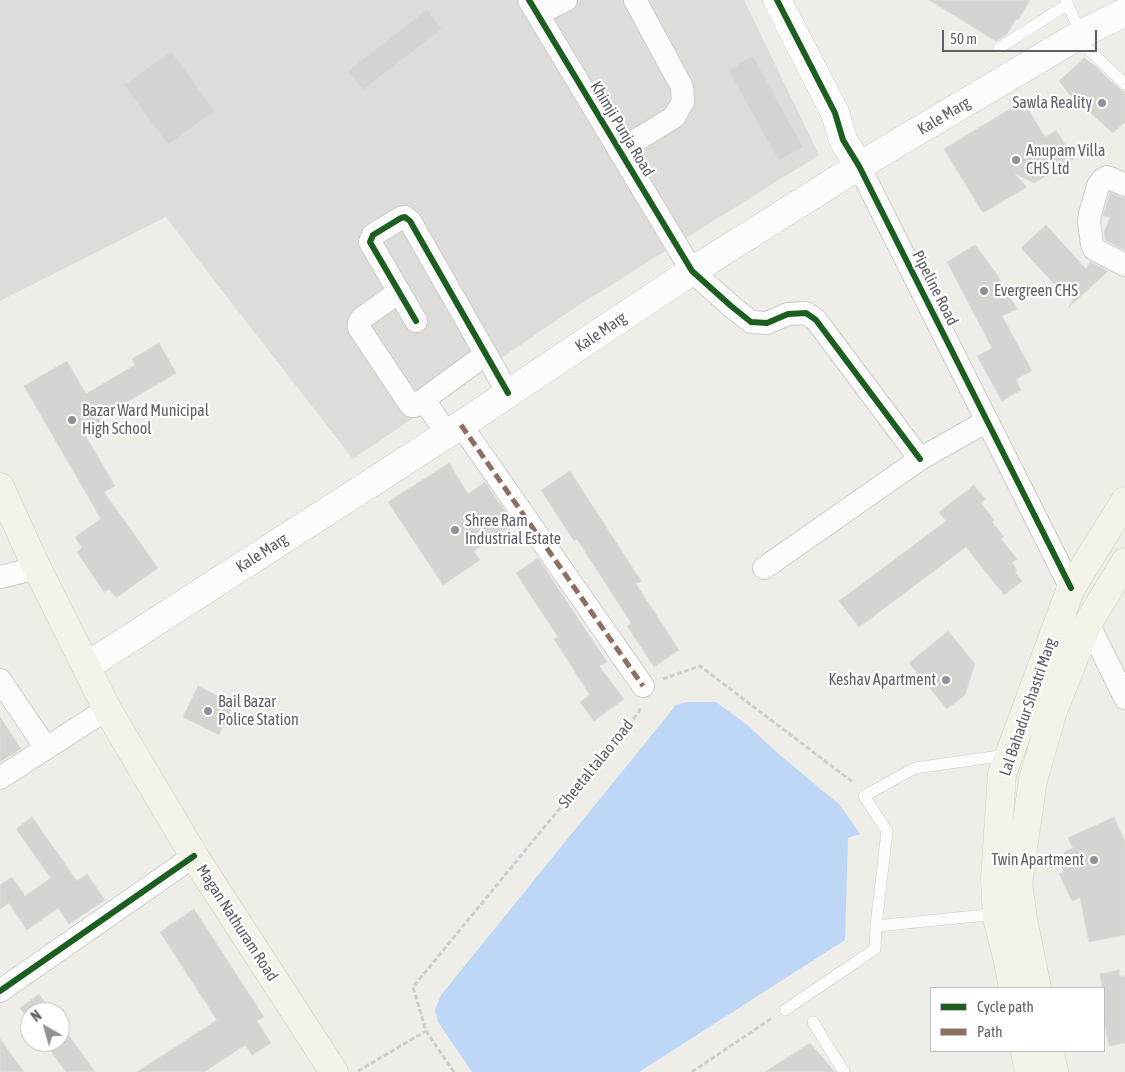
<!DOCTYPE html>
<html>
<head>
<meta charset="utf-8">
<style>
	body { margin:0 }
	#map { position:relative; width:1125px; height:1072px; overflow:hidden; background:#eeede8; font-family:"Asap Condensed",sans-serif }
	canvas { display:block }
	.legend { position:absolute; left:930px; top:987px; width:175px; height:65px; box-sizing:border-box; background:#fff; border:1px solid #bfbfc2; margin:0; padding:6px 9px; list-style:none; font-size:15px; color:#5e6066 }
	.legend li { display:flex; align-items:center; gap:10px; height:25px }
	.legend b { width:25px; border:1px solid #bfbfc2 }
	.north { position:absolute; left:20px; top:1002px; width:50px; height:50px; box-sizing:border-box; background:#fff; border:1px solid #bfbfc2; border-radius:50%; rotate:322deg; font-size:14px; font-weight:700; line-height:20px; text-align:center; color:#5e6066 }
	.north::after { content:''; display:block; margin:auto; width:18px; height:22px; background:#909194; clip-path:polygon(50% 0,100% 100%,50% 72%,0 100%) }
	.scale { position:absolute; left:942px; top:30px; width:155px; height:22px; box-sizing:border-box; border:2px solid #5e6066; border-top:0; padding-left:6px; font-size:15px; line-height:18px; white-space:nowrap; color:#5e6066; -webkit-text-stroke:4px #fff; paint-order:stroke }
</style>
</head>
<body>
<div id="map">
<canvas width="1125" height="1072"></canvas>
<ul class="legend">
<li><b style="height:6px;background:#1b5e20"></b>Cycle path</li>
<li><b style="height:6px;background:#8d6e63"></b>Path</li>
</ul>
<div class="north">N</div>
<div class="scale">50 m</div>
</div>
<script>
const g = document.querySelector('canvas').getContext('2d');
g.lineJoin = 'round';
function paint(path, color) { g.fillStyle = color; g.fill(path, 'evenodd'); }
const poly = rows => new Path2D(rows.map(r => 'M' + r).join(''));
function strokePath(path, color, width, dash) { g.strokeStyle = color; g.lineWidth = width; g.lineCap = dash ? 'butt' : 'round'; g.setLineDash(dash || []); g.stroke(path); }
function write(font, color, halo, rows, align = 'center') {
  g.font = font + ' "Asap Condensed",sans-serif'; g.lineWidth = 4.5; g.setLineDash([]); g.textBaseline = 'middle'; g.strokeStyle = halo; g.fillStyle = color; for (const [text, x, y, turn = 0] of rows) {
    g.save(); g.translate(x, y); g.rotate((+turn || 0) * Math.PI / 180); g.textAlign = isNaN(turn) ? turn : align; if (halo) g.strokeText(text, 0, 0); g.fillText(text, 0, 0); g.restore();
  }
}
paint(poly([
	[0,0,744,0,819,155,576,307,353,459,206,270,166,217,0,301]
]), '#dddcd8');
paint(poly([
	[687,702,716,702,746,724,781,756,840,805,860,834,848,838,845,940,639,1072,472,1072,438,1022,435,1010,441,995,676,705]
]), '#bed7f6');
const building = poly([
	[929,0,1030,0,1018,20,1016,19,1007,34,996,41,929,0],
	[427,9,442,29,363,90,348,71,427,9],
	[171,51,215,111,168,145,124,85,171,51],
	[753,56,803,147,779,161,728,70,753,56],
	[1084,58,1095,66,1120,89,1125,92,1125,122,1113,133,1070,95,1059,81,1084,58],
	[1023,101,1045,137,1056,130,1074,159,1034,183,1014,173,1027,187,983,213,944,149,1023,101],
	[1110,192,1120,197,1125,198,1125,250,1105,240,1104,232,1110,218,1103,215,1110,192],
	[1046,225,1086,269,1090,262,1108,271,1069,307,1078,287,1067,298,1021,248,1046,225],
	[975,245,996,273,1017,309,1002,316,1032,371,1016,379,1021,390,1002,401,977,356,992,348,947,262,975,245],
	[159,343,176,373,100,418,102,423,84,433,115,486,104,492,158,568,116,598,109,589,104,592,77,552,82,548,75,537,101,519,24,386,67,361,86,394,135,365,132,359,159,343],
	[449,463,468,494,485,482,514,524,474,551,480,560,443,585,388,502,449,463],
	[570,471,641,581,636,584,679,650,654,667,627,626,631,623,577,539,574,541,541,490,570,471],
	[974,485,985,499,981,503,994,520,992,522,1004,537,1001,539,1017,559,1012,563,1017,570,1015,572,1022,581,1004,595,966,547,859,627,839,601,946,521,939,512,974,485],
	[538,558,607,662,599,666,624,699,594,721,580,702,590,695,554,639,558,637,516,573,538,558],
	[948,631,975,664,965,695,947,709,909,663,948,631],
	[198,686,234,704,219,735,183,717,198,686],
	[0,717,21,749,0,762,0,717],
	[32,817,77,881,87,874,105,900,69,924,58,908,27,930,9,903,0,909,0,885,12,877,25,896,51,878,16,829,32,817],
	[1114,817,1125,842,1125,935,1089,942,1080,898,1072,901,1059,874,1064,872,1060,862,1067,859,1064,852,1073,848,1068,838,1114,817],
	[194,909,264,1017,257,1021,271,1043,252,1055,245,1045,204,1072,137,1072,217,1020,160,932,194,909],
	[1119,970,1120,977,1125,976,1125,1043,1109,1046,1104,1020,1104,988,1102,988,1100,974,1119,970],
	[39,994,52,1012,30,1012,30,1022,20,1008,39,994],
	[60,1023,95,1072,66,1072,44,1042,60,1042,60,1023],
	[0,1039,24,1072,0,1072,0,1039],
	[810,1043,835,1072,765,1072,810,1043]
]);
paint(building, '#d5d4d1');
strokePath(building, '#dddcd8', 1);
const lane = poly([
	[1066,0,1087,48,1125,84],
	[999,48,1068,4],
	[876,926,887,831,864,796,915,768,1007,755],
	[785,1010,875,949,876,926,997,914],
	[813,1022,844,1072]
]);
const street = poly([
	[529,0,692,271,731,306,751,322,767,323,788,314,806,313,816,320,920,459],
	[538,14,566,0],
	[619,150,650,132,674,117,683,102,682,87,635,0],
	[859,166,1071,588],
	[1125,185,1112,179,1107,177,1103,179,1098,186,1090,214,1089,221,1092,244,1094,249,1125,265],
	[399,292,362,318,359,323,359,328,409,403,412,406,415,406,486,354],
	[416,321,370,242,373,235,401,218,405,217,410,221,508,393],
	[424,400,447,434],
	[461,425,643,686],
	[764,568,920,459,987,421],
	[0,577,37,568],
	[1088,623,1125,698],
	[0,680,46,748],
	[0,778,107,709],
	[0,991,194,856]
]);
const secondary = poly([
	[777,0,835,113,843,140,859,166],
	[87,666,461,425,692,271,859,166,1081,34,1125,12]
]);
const primary = poly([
	[0,487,37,568,107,709,194,856,334,1072],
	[1013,988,1008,961,997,918,995,878,1002,774,1071,588,1125,501],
	[1037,988,1023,919,1018,883,1033,780,1053,711,1088,623,1125,562],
	[1025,1051,1029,1072],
	[1050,1051,1054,1072]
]);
strokePath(lane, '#cbcbca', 12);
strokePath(street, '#cbcbca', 24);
strokePath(secondary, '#cbcbca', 29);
strokePath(primary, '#d5d0b7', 29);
strokePath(poly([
	[663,679,700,666,854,783],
	[358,1071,426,1031],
	[454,1072,426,1031,413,987,639,712,640,707],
	[692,1072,772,1018]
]), '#cccfce', 3, [5, 2.5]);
strokePath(lane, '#fcfcfc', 11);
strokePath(street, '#fcfcfc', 22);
strokePath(secondary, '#fcfcfc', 28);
strokePath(primary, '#f3f3e9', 28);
strokePath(poly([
	[461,425,643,686]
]), '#8d6e63', 5, [10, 5]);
strokePath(poly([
	[529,0,692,271,731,306,751,322,767,323,788,314,806,313,816,320,920,459],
	[777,0,835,113,843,140,859,166,1071,588],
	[416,321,370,242,373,235,401,218,405,217,410,221,508,393],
	[0,991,194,856]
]), '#1b5e20', 6);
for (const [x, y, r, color] of [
	[1102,103,5,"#909194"],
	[1016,160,5,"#909194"],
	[984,291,5,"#909194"],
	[72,420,5,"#909194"],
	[455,530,5,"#909194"],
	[946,680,5,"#909194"],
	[208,711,5,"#909194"],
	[1094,860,5,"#909194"]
]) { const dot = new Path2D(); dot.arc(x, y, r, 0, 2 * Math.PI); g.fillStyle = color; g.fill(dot); strokePath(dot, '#fff', 2); }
write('16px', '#5e6066', '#fff', [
	["Sawla Reality",1092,103,"right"],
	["Anupam Villa",1026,151],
	["CHS Ltd",1026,169],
	["Evergreen CHS",994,291],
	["Bazar Ward Municipal",82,411],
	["High School",82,429],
	["Shree Ram",465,521],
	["Industrial Estate",465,539],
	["Keshav Apartment",936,680,"right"],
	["Bail Bazar",218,702],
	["Police Station",218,720],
	["Twin Apartment",1084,860,"right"]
], 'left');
write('16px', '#5e6066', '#fff', [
	["Kale Marg",944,116,-31],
	["Khimji Punja Road",622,129,59],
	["Pipeline Road",935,288,63],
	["Kale Marg",601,332,-34],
	["Kale Marg",262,553,-33],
	["Lal Bahadur Shastri Marg",1028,707,-71],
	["Sheetal talao road",596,764,-51],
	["Magan Nathuram Road",237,923,57]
]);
</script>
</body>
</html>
